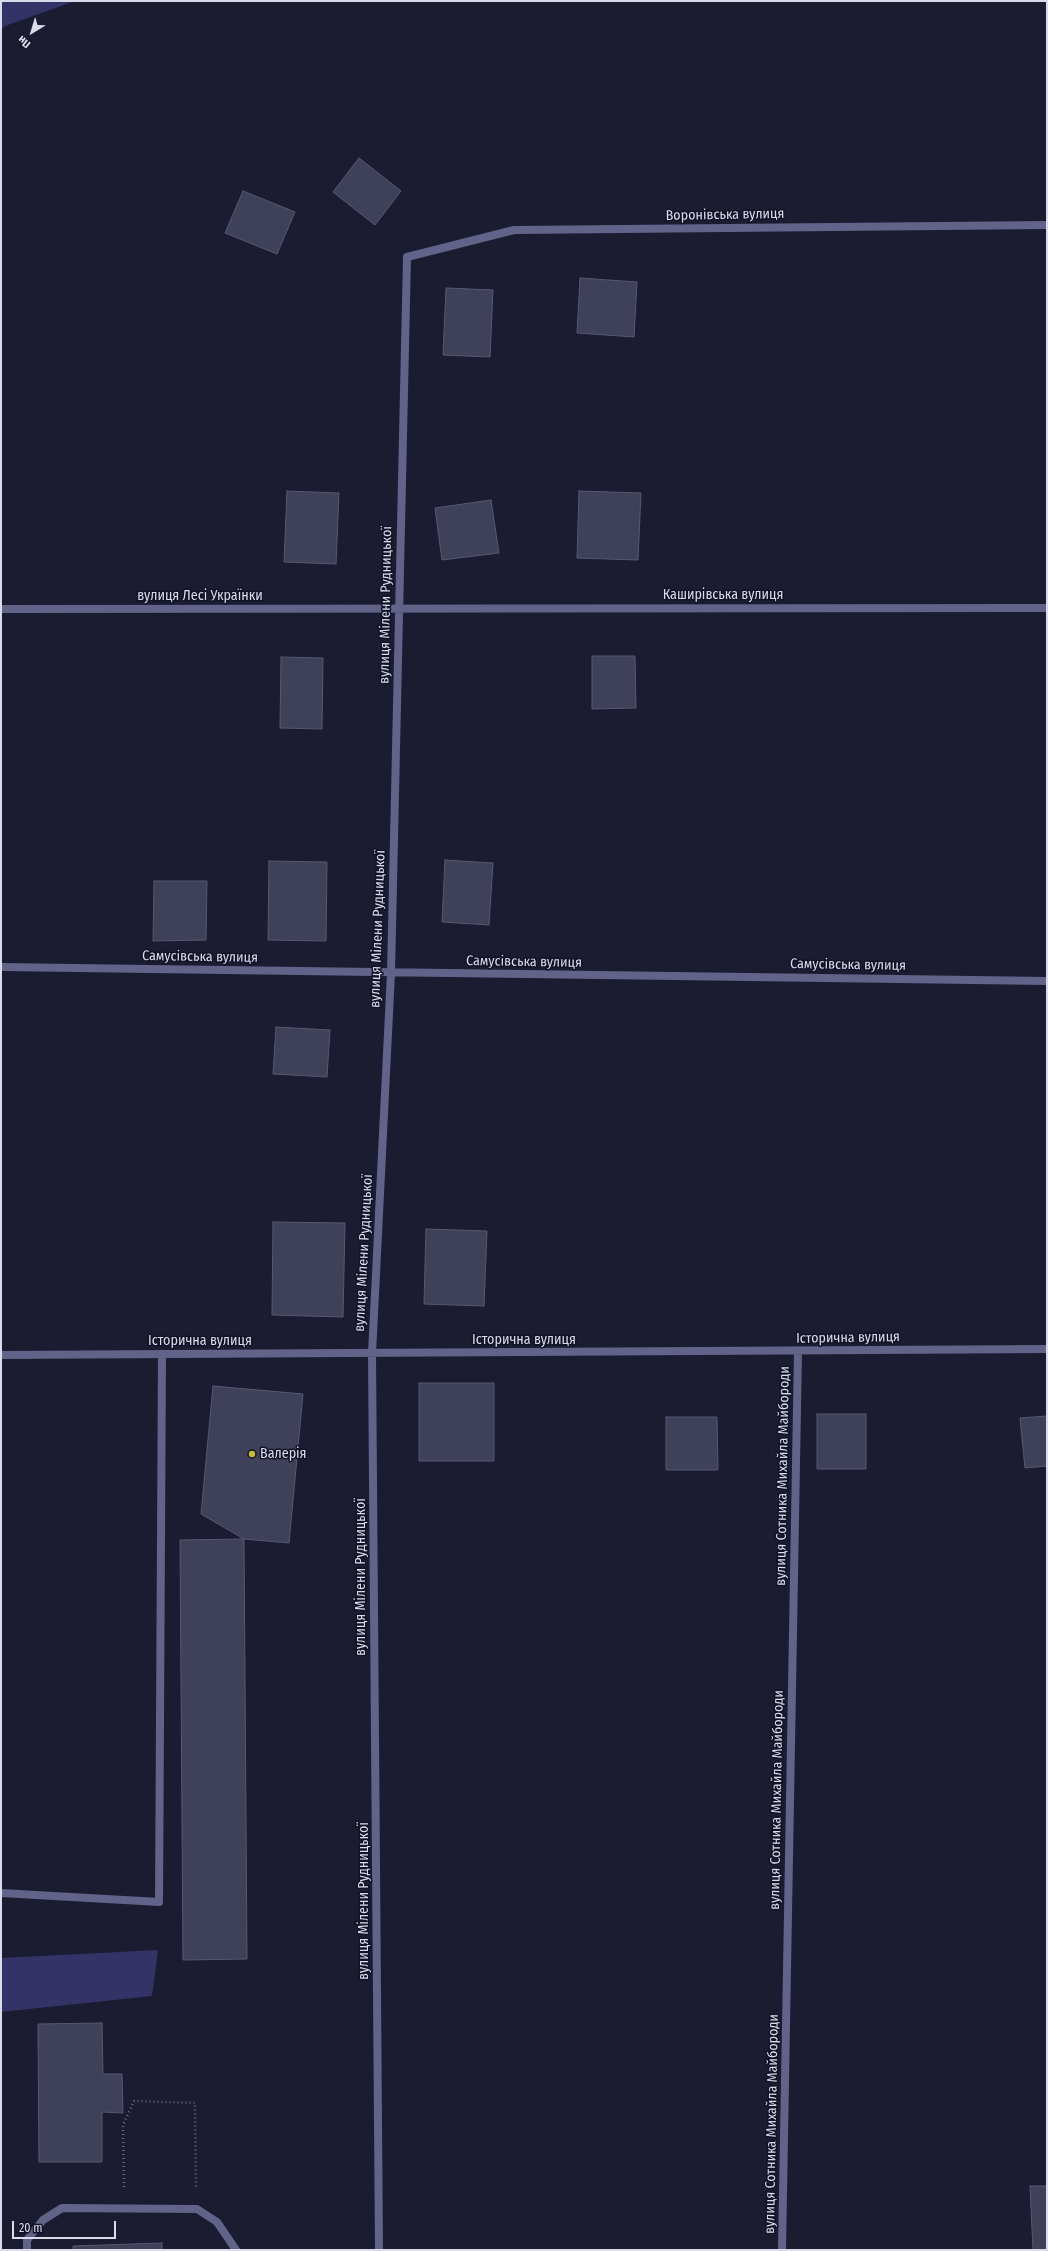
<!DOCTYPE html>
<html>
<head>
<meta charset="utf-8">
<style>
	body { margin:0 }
	#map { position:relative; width:1048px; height:2251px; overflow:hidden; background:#1b1b32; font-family:"Fira Sans Condensed",sans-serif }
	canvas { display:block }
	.frame { position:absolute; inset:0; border:2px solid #dadceb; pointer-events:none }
	.north { position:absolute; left:12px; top:12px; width:40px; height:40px; -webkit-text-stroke:3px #121228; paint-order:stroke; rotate:218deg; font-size:11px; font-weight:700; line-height:16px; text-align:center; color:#dadceb }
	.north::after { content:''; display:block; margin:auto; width:14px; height:18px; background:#dadceb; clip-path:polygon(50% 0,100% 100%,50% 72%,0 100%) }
	.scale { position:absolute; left:12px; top:2221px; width:104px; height:18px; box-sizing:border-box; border:2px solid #dadceb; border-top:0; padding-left:5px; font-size:12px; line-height:14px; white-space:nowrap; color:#dadceb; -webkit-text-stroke:3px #121228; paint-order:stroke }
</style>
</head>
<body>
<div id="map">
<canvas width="1048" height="2251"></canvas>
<div class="frame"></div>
<div class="north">Пн</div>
<div class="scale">20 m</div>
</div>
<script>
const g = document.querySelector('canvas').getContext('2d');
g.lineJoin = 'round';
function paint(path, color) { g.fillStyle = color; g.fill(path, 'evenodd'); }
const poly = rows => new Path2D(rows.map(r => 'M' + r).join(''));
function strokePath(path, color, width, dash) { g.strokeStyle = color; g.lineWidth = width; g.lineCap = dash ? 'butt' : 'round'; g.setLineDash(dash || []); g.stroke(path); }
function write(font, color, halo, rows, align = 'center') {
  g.font = font + ' "Fira Sans Condensed",sans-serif'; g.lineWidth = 3; g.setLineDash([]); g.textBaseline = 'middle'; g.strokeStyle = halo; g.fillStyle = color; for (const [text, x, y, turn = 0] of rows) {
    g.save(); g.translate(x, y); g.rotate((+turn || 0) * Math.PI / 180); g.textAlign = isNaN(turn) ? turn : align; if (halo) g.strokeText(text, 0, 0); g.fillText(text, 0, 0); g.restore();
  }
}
paint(poly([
	[1,1,75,1,5,26,1,30],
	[158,1950,152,1996,1,2012,1,1958]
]), '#333368');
const building = poly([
	[359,158,401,191,375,225,333,192,359,158],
	[243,191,295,212,277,254,225,233,243,191],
	[580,278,637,282,634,337,577,333,580,278],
	[446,288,493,290,490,357,443,355,446,288],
	[287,491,339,493,336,564,284,562,287,491],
	[579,491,641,493,638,560,577,558,579,491],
	[491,500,499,553,442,560,435,508,491,500],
	[592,656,635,656,636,708,592,709,592,656],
	[281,657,323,658,322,729,280,728,281,657],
	[445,860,493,863,489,925,442,922,445,860],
	[269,861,327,862,326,941,268,940,269,861],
	[154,881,207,881,206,940,153,941,154,881],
	[276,1027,330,1030,327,1077,273,1074,276,1027],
	[273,1222,345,1223,343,1317,272,1315,273,1222],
	[426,1229,487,1231,484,1306,424,1304,426,1229],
	[419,1383,494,1383,494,1461,419,1461,419,1383],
	[213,1386,303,1394,289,1543,244,1539,201,1514,213,1386],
	[817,1414,866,1414,866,1469,817,1469,817,1414],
	[1047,1416,1047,1466,1025,1468,1020,1418,1047,1416],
	[666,1417,717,1417,718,1470,666,1470,666,1417],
	[244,1539,247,1959,183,1960,180,1540,244,1539],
	[102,2023,103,2074,122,2074,123,2113,102,2112,102,2162,39,2162,38,2024,102,2023],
	[1030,2186,1047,2186,1047,2250,1033,2250,1030,2186],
	[162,2243,162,2250,73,2250,73,2246,162,2243]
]);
paint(building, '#3f415a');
strokePath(building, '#575974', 1);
strokePath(poly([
	[124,2187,123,2125,134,2101,195,2103,196,2187]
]), '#68697d', 2.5, [1, 3]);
strokePath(poly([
	[1,1893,159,1902,162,1354],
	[27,2250,27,2240,43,2220,62,2208,197,2209,217,2222,236,2250]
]), '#616488', 8);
strokePath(poly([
	[1,609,1047,608],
	[1,967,1047,981],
	[1,1355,1047,1349],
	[379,2250,372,1354,391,973,407,257,514,230,1047,225],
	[782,2250,798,1351]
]), '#616488', 8);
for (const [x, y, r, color] of [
	[252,1454,4,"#cbba39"]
]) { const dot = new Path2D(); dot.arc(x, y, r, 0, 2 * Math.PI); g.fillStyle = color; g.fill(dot); strokePath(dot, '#121228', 1.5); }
write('14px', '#dadceb', '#121228', [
	["Воронівська вулиця",725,215,-1],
	["Каширівська вулиця",723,595],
	["вулиця Лесі Українки",200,596],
	["вулиця Мілени Рудницької",386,605,-89],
	["вулиця Мілени Рудницької",378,929,-88],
	["Самусівська вулиця",200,957,1],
	["Самусівська вулиця",524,962,1],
	["Самусівська вулиця",848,965,1],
	["вулиця Мілени Рудницької",364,1253,-87],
	["Історична вулиця",848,1338,-1],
	["Історична вулиця",524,1340],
	["Історична вулиця",200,1341],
	["вулиця Сотника Михайла Майбороди",783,1476,-89],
	["вулиця Мілени Рудницької",361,1577,-90],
	["вулиця Сотника Михайла Майбороди",777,1800,-89],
	["вулиця Мілени Рудницької",364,1901,-90],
	["вулиця Сотника Михайла Майбороди",772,2124,-89]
]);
write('14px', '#dadceb', '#121228', [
	["Валерія",260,1454]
], 'left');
</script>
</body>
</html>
